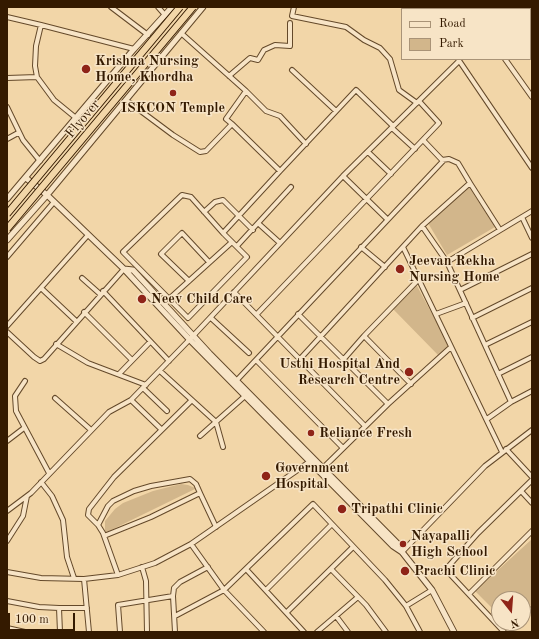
<!DOCTYPE html>
<html>
<head>
<meta charset="utf-8">
<style>
	body { margin:0 }
	#map { position:relative; width:539px; height:639px; overflow:hidden; background:#f2d6a8; font-family:"Old Standard TT",serif }
	canvas { display:block }
	.frame { position:absolute; inset:0; border:8px solid #341a00; pointer-events:none }
	.legend { position:absolute; left:401px; top:8px; width:130px; height:52px; box-sizing:border-box; background:#f7e4c6; border:1px solid #a99377; margin:0; padding:5px 7px; list-style:none; font-size:12px; color:#341a00 }
	.legend li { display:flex; align-items:center; gap:8px; height:20px }
	.legend b { width:20px; border:1px solid #a99377 }
	.north { position:absolute; left:491px; top:591px; width:40px; height:40px; box-sizing:border-box; background:#f7e4c6; border:1px solid #a99377; border-radius:50%; rotate:163deg; font-size:11px; font-weight:700; line-height:16px; text-align:center; color:#341a00 }
	.north::after { content:''; display:block; margin:auto; width:14px; height:18px; background:#8f2418; clip-path:polygon(50% 0,100% 100%,50% 72%,0 100%) }
	.scale { position:absolute; left:8px; top:613px; width:67px; height:18px; box-sizing:border-box; border:2px solid #341a00; border-top:0; padding-left:5px; font-size:12px; line-height:14px; white-space:nowrap; color:#341a00; -webkit-text-stroke:3px #f7e4c6; paint-order:stroke }
</style>
</head>
<body>
<div id="map">
<canvas width="539" height="639"></canvas>
<div class="frame"></div>
<ul class="legend">
<li><b style="height:5px;background:#f7e4c6"></b>Road</li>
<li><b style="height:11px;background:#d2b68b"></b>Park</li>
</ul>
<div class="north">N</div>
<div class="scale">100 m</div>
</div>
<script>
const g = document.querySelector('canvas').getContext('2d');
g.lineJoin = 'round';
function paint(path, color) { g.fillStyle = color; g.fill(path, 'evenodd'); }
const poly = rows => new Path2D(rows.map(r => 'M' + r).join(''));
function strokePath(path, color, width, dash) { g.strokeStyle = color; g.lineWidth = width; g.lineCap = dash ? 'butt' : 'round'; g.setLineDash(dash || []); g.stroke(path); }
function write(font, color, halo, rows, align = 'center') {
  g.font = font + ' "Old Standard TT",serif'; g.lineWidth = 3; g.setLineDash([]); g.textBaseline = 'middle'; g.strokeStyle = halo; g.fillStyle = color; for (const [text, x, y, turn = 0] of rows) {
    g.save(); g.translate(x, y); g.rotate((+turn || 0) * Math.PI / 180); g.textAlign = isNaN(turn) ? turn : align; if (halo) g.strokeText(text, 0, 0); g.fillText(text, 0, 0); g.restore();
  }
}
paint(poly([
	[469,187,495,227,447,255,428,223],
	[416,284,448,344,447,348,438,355,393,309],
	[181,484,188,485,195,488,195,489,105,533,105,521,115,509,123,503,153,491],
	[532,539,532,605,523,609,523,599,499,599,499,615,475,591]
]), '#d2b68b');
const minor = poly([
	[111,7,148,35],
	[158,7,165,15],
	[294,7,292,16,346,27,364,40,380,48,390,59,399,90,417,103],
	[418,7,420,9],
	[469,7,470,9],
	[530,15,532,14],
	[7,17,41,25,36,46,35,66,37,77,54,100,76,118],
	[41,25,134,49],
	[530,31,532,33],
	[458,59,532,168],
	[505,59,532,97],
	[292,70,336,111],
	[229,76,250,58,258,60,264,50,275,45,290,46,290,23],
	[7,78,37,77],
	[246,91,266,111,280,116,306,144],
	[126,100,173,135,200,152,206,151,232,124,226,119,246,91,181,33],
	[7,107,23,140,40,161],
	[232,124,280,171,356,90,393,126],
	[392,128,415,149],
	[7,139,18,133],
	[368,152,391,174],
	[442,160,449,159,458,163,470,183],
	[343,176,387,219],
	[204,212,215,202,223,200,253,230],
	[522,217,532,238],
	[259,224,280,243],
	[422,226,470,183,500,230],
	[223,233,247,257,188,318,123,252,182,195,191,197,223,233,280,171],
	[237,246,291,187],
	[361,247,385,267],
	[403,247,502,452],
	[7,257,54,202],
	[447,262,511,402],
	[82,278,100,294],
	[189,281,161,254,182,233,209,262],
	[41,288,76,321],
	[460,290,532,254],
	[103,291,169,361],
	[234,292,365,426],
	[169,299,232,242],
	[84,312,132,360],
	[257,314,439,123,419,101],
	[298,314,388,404],
	[436,314,466,303],
	[211,318,249,353],
	[472,318,532,288],
	[7,326,88,235],
	[7,332,34,357,40,361,44,359,124,269],
	[364,336,419,279],
	[56,344,88,363,146,385],
	[485,345,532,322],
	[300,359,422,226,447,262,532,211],
	[256,360,343,448],
	[343,360,364,336,411,384],
	[160,371,216,422,223,447],
	[119,374,150,342],
	[498,374,532,357],
	[237,380,443,161,423,140],
	[25,381,15,396,16,411,49,473],
	[143,388,167,411],
	[55,398,91,430],
	[131,400,161,429],
	[487,419,511,402,532,391],
	[200,436,245,396],
	[7,441,24,428],
	[506,449,532,477],
	[323,468,388,404,451,347],
	[41,482,52,496,63,520,67,557,74,578],
	[521,491,532,503],
	[7,511,31,493,109,412,131,400,193,336,343,176,459,61],
	[98,525,108,506,113,501,134,491,151,486,190,479,196,484,200,493],
	[104,536,151,517,200,493,216,527],
	[7,541,23,516,27,496],
	[191,544,224,590,313,504,385,580,406,606,420,632],
	[402,552,485,466,532,430],
	[142,567,146,581,147,632],
	[246,569,304,632],
	[331,569,366,605,386,632],
	[7,572,41,578,84,579,118,575,155,563,191,544,312,460],
	[118,575,103,533,98,525,88,515,89,509,114,477,192,400],
	[84,579,89,632],
	[266,590,331,525],
	[469,594,532,531],
	[7,601,39,607,59,608],
	[406,606,432,590],
	[287,612,352,548],
	[523,614,532,609],
	[175,616,224,590,264,632],
	[336,616,348,632],
	[7,628,25,632],
	[60,632,59,608,87,608],
	[120,632,118,605,173,596],
	[175,632,173,596,174,588,180,582,208,567],
	[317,632,358,597],
	[504,632,448,572,447,568,478,533,532,480]
]);
const tertiary = poly([
	[26,178,47,195,124,269,190,340,393,546,402,552],
	[7,199,134,49,172,7],
	[7,240,47,195,203,7],
	[124,269,133,270,210,354,398,544,402,552,432,590,454,632]
]);
strokePath(minor, '#64492a', 6);
strokePath(tertiary, '#64492a', 7);
strokePath(minor, '#f7e4c6', 4);
strokePath(tertiary, '#f7e4c6', 5);
const trunkBridge = poly([
	[7,214,180,7],
	[7,229,193,7]
]);
strokePath(trunkBridge, '#341a00', 8, []);
strokePath(trunkBridge, '#f2d6a8', 6);
for (const [x, y, r, color] of [
	[86,69,5,"#8f2418"],
	[173,93,4,"#8f2418"],
	[400,269,5,"#8f2418"],
	[142,299,5,"#8f2418"],
	[409,372,5,"#8f2418"],
	[311,433,4,"#8f2418"],
	[266,476,5,"#8f2418"],
	[342,509,5,"#8f2418"],
	[403,544,4,"#8f2418"],
	[405,571,5,"#8f2418"]
]) { const dot = new Path2D(); dot.arc(x, y, r, 0, 2 * Math.PI); g.fillStyle = color; g.fill(dot); strokePath(dot, '#f7e4c6', 1.5); }
write('bold 14px', '#341a00', '#f7e4c6', [
	["Krishna Nursing",95,61],
	["Home, Khordha",95,77],
	["ISKCON Temple",173,108,"center"],
	["Jeevan Rekha",409,261],
	["Nursing Home",409,277],
	["Neev Child Care",151,299],
	["Usthi Hospital And",400,364,"right"],
	["Research Centre",400,380,"right"],
	["Reliance Fresh",319,433],
	["Government",275,468],
	["Hospital",275,484],
	["Tripathi Clinic",351,509],
	["Nayapalli",411,536],
	["High School",411,552],
	["Prachi Clinic",414,571]
], 'left');
write('14px', '#341a00', '#f7e4c6', [
	["Flyover",83,119,-50]
]);
</script>
</body>
</html>
